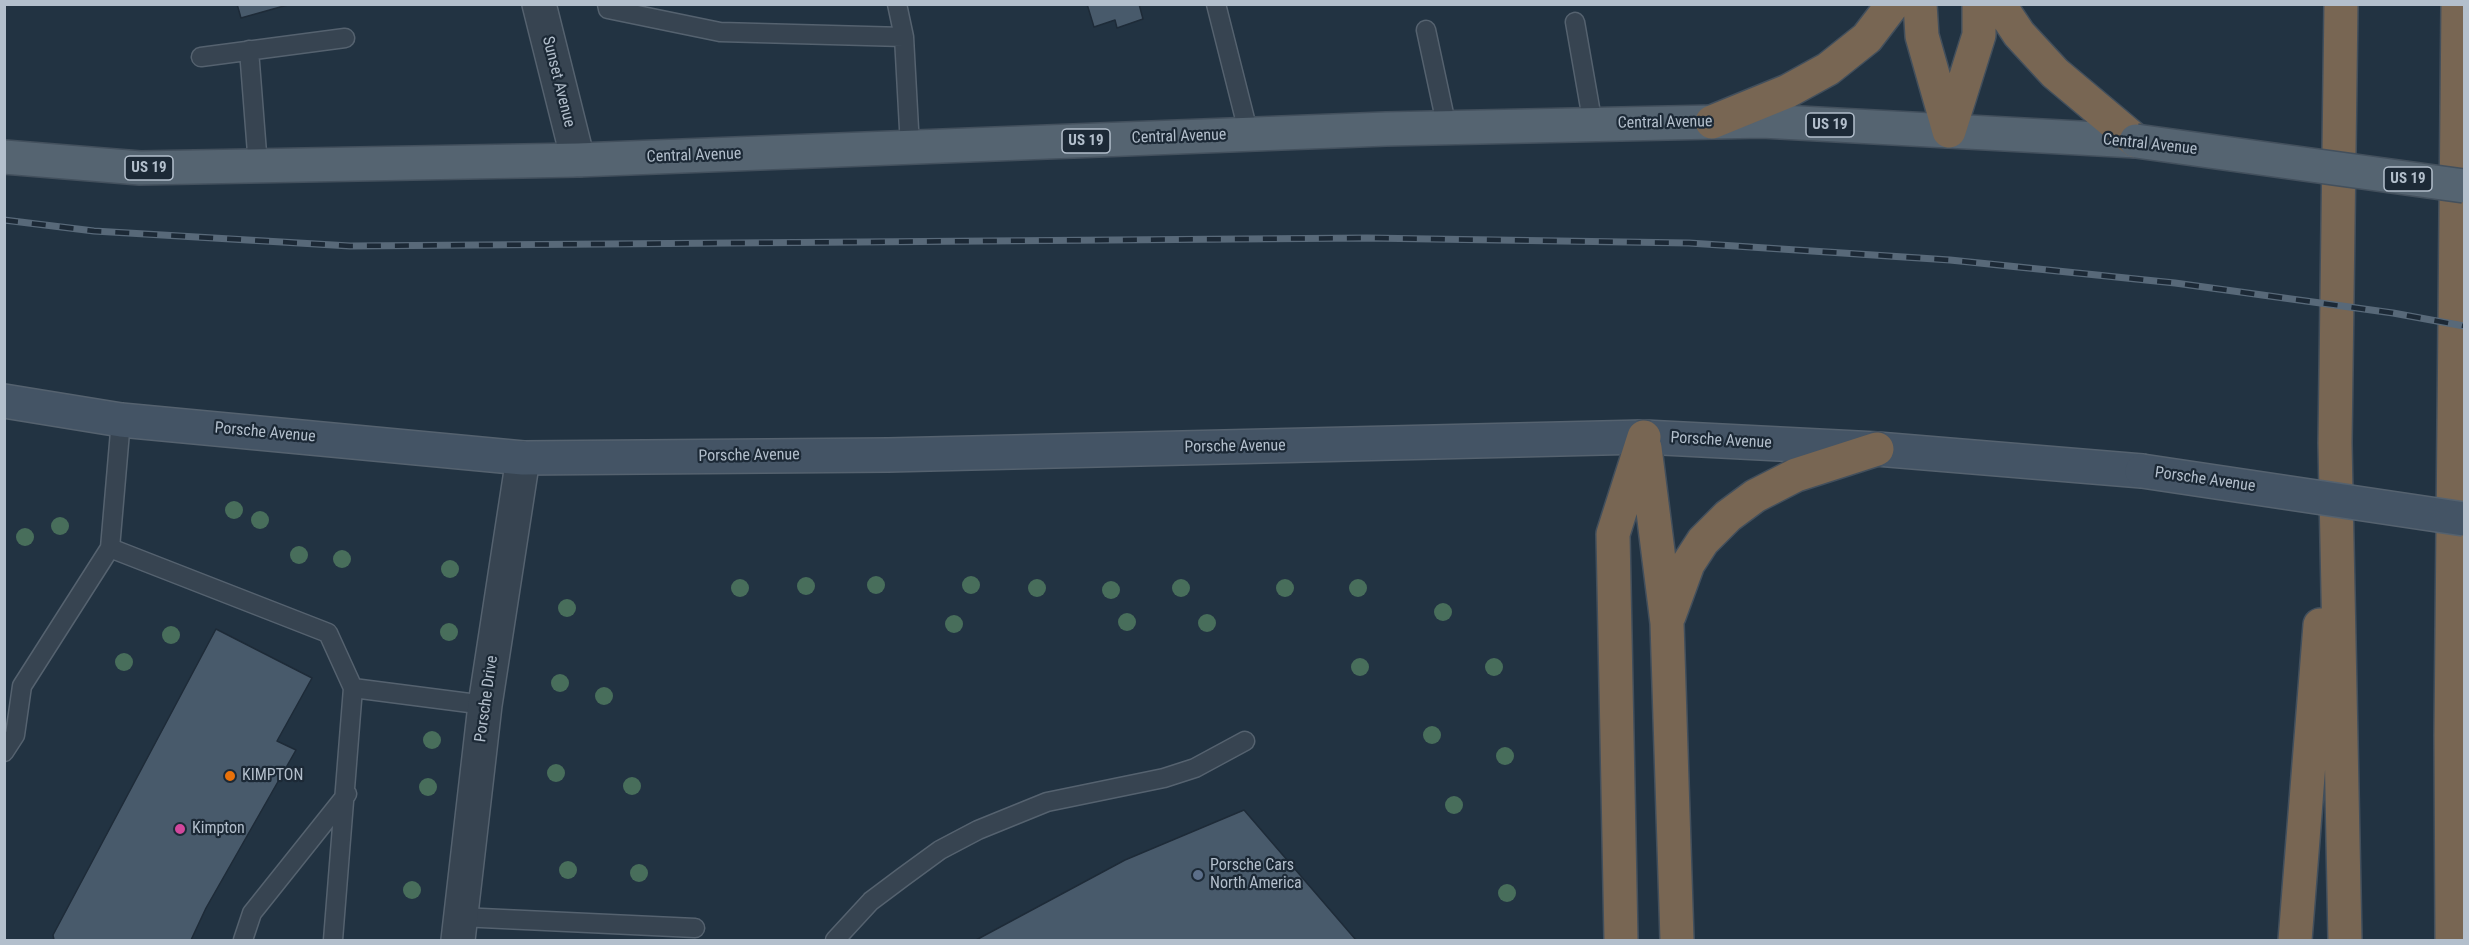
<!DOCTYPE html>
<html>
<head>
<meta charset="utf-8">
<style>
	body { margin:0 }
	#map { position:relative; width:2469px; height:945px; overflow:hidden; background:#223342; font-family:"Roboto Condensed",sans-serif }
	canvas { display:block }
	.frame { position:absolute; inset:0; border:6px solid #b3bfcc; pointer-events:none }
</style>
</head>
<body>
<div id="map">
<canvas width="2469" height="945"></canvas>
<div class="frame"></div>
</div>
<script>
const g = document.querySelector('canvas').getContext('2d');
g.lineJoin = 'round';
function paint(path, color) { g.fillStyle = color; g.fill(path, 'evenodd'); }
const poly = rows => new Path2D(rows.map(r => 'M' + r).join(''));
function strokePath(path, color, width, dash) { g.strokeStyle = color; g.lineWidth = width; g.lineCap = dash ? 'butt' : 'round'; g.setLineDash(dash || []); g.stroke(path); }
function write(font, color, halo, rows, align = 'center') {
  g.font = font + ' "Roboto Condensed",sans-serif'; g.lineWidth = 4.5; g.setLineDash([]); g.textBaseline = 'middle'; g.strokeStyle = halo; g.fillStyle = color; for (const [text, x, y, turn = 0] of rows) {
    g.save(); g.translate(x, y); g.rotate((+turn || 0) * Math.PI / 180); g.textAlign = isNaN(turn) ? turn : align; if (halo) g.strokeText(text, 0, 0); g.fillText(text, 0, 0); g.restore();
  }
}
const building = poly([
	[237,4,291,4,241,18,237,4],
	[1087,4,1139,4,1143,19,1117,28,1115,20,1094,27,1087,4],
	[216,629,312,678,277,741,296,750,206,908,191,940,54,940,53,935,216,629],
	[1244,810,1356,940,976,940,1125,860,1244,810]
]);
paint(building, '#485a6b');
strokePath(building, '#1e2b38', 1.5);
const lane = poly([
	[607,4,608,9,720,32,904,37,910,147],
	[897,4,904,37],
	[1216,4,1249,135],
	[1575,22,1593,125],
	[1426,30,1447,128],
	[249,50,258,166],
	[201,57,345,38],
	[110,548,328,633,353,688,333,940],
	[353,688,485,705],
	[4,752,15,735,22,686,110,548,121,420],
	[460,917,695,928],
	[243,940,252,913,347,794],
	[835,940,871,901,903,877,940,850,978,830,1047,802,1164,778,1195,768,1245,741]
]);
const street = poly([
	[539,4,578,160],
	[458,940,485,705,523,458]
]);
const secondary = poly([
	[4,401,121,420,523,458,888,455,1644,437,1877,449,2142,471]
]);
const primary = poly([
	[4,157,140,168,578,160,1386,129,1762,121,2136,141]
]);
const highway = poly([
	[1920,4,1922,36,1949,131],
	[1999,4,2019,34,2055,73,2136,141],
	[2341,4,2335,443,2345,940],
	[1712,122,1788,91,1828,69,1867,38,1893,4],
	[1949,131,1979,35,1979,4],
	[1645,448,1667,623,1677,940],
	[1669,616,1688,564,1703,541,1728,516,1755,496,1796,475,1877,449],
	[1621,940,1613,534,1644,437],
	[2295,940,2320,625],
	[2452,940,2451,735,2458,4]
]);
strokePath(lane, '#55626f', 21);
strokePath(street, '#55626f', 36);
strokePath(secondary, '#55626f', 36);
strokePath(primary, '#43505d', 36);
strokePath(highway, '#424f5c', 36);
strokePath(lane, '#374451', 18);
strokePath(street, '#374451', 33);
strokePath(secondary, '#445465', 33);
strokePath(primary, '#556471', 33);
strokePath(highway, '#786653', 33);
const rail = poly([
	[4,220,94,231,350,246,1367,238,1689,243,1950,260,2175,283,2393,313,2464,326]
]);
strokePath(rail, '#586979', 7);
strokePath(rail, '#1c2936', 4.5, [14]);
const secondaryBridge = poly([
	[2142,471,2464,519]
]);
const primaryBridge = poly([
	[2136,141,2464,186]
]);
strokePath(secondaryBridge, '#55626f', 36, []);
strokePath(primaryBridge, '#43505d', 36, []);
strokePath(secondaryBridge, '#445465', 33);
strokePath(primaryBridge, '#556471', 33);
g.fillStyle = '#486e5b';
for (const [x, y] of [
	[234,510],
	[260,520],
	[60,526],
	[25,537],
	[299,555],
	[342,559],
	[450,569],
	[876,585],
	[971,585],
	[806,586],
	[740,588],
	[1037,588],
	[1181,588],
	[1285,588],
	[1358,588],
	[1111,590],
	[567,608],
	[1443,612],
	[1127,622],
	[1207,623],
	[954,624],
	[449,632],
	[171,635],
	[124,662],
	[1360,667],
	[1494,667],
	[560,683],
	[604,696],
	[1432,735],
	[432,740],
	[1505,756],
	[556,773],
	[632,786],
	[428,787],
	[1454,805],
	[568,870],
	[639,873],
	[412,890],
	[1507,893]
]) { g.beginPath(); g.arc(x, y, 9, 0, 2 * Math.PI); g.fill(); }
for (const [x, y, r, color] of [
	[230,776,6,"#e8710a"],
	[180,829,6,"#d1479c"],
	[1198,875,6,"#5c6f8a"]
]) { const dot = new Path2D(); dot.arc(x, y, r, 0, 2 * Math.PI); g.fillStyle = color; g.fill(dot); strokePath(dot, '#1c2936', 2); }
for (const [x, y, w] of [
	[1830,125,48],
	[1086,141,48],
	[149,168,48],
	[2408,179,48]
]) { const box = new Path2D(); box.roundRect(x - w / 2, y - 12, w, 24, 4.5); g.fillStyle = '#1c2936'; g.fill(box); strokePath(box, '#b3bfcc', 1.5); }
write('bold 15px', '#b3bfcc', null, [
	["US 19",1830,125],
	["US 19",1086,141],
	["US 19",149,168],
	["US 19",2408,179]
]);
write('16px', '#b3bfcc', '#1c2936', [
	["Sunset Avenue",558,82,76],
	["Central Avenue",1665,123,-1],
	["Central Avenue",1179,137,-2],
	["Central Avenue",2150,145,6],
	["Central Avenue",694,156,-2],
	["Porsche Avenue",265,433,5],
	["Porsche Avenue",1721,441,3],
	["Porsche Avenue",1235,447,-1],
	["Porsche Avenue",749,456,-1],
	["Porsche Avenue",2205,480,8],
	["Porsche Drive",487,699,-82]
]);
write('16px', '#b3bfcc', '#1c2936', [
	["KIMPTON",242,776],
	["Kimpton",192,829],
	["Porsche Cars",1210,866],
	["North America",1210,884]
], 'left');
</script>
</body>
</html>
